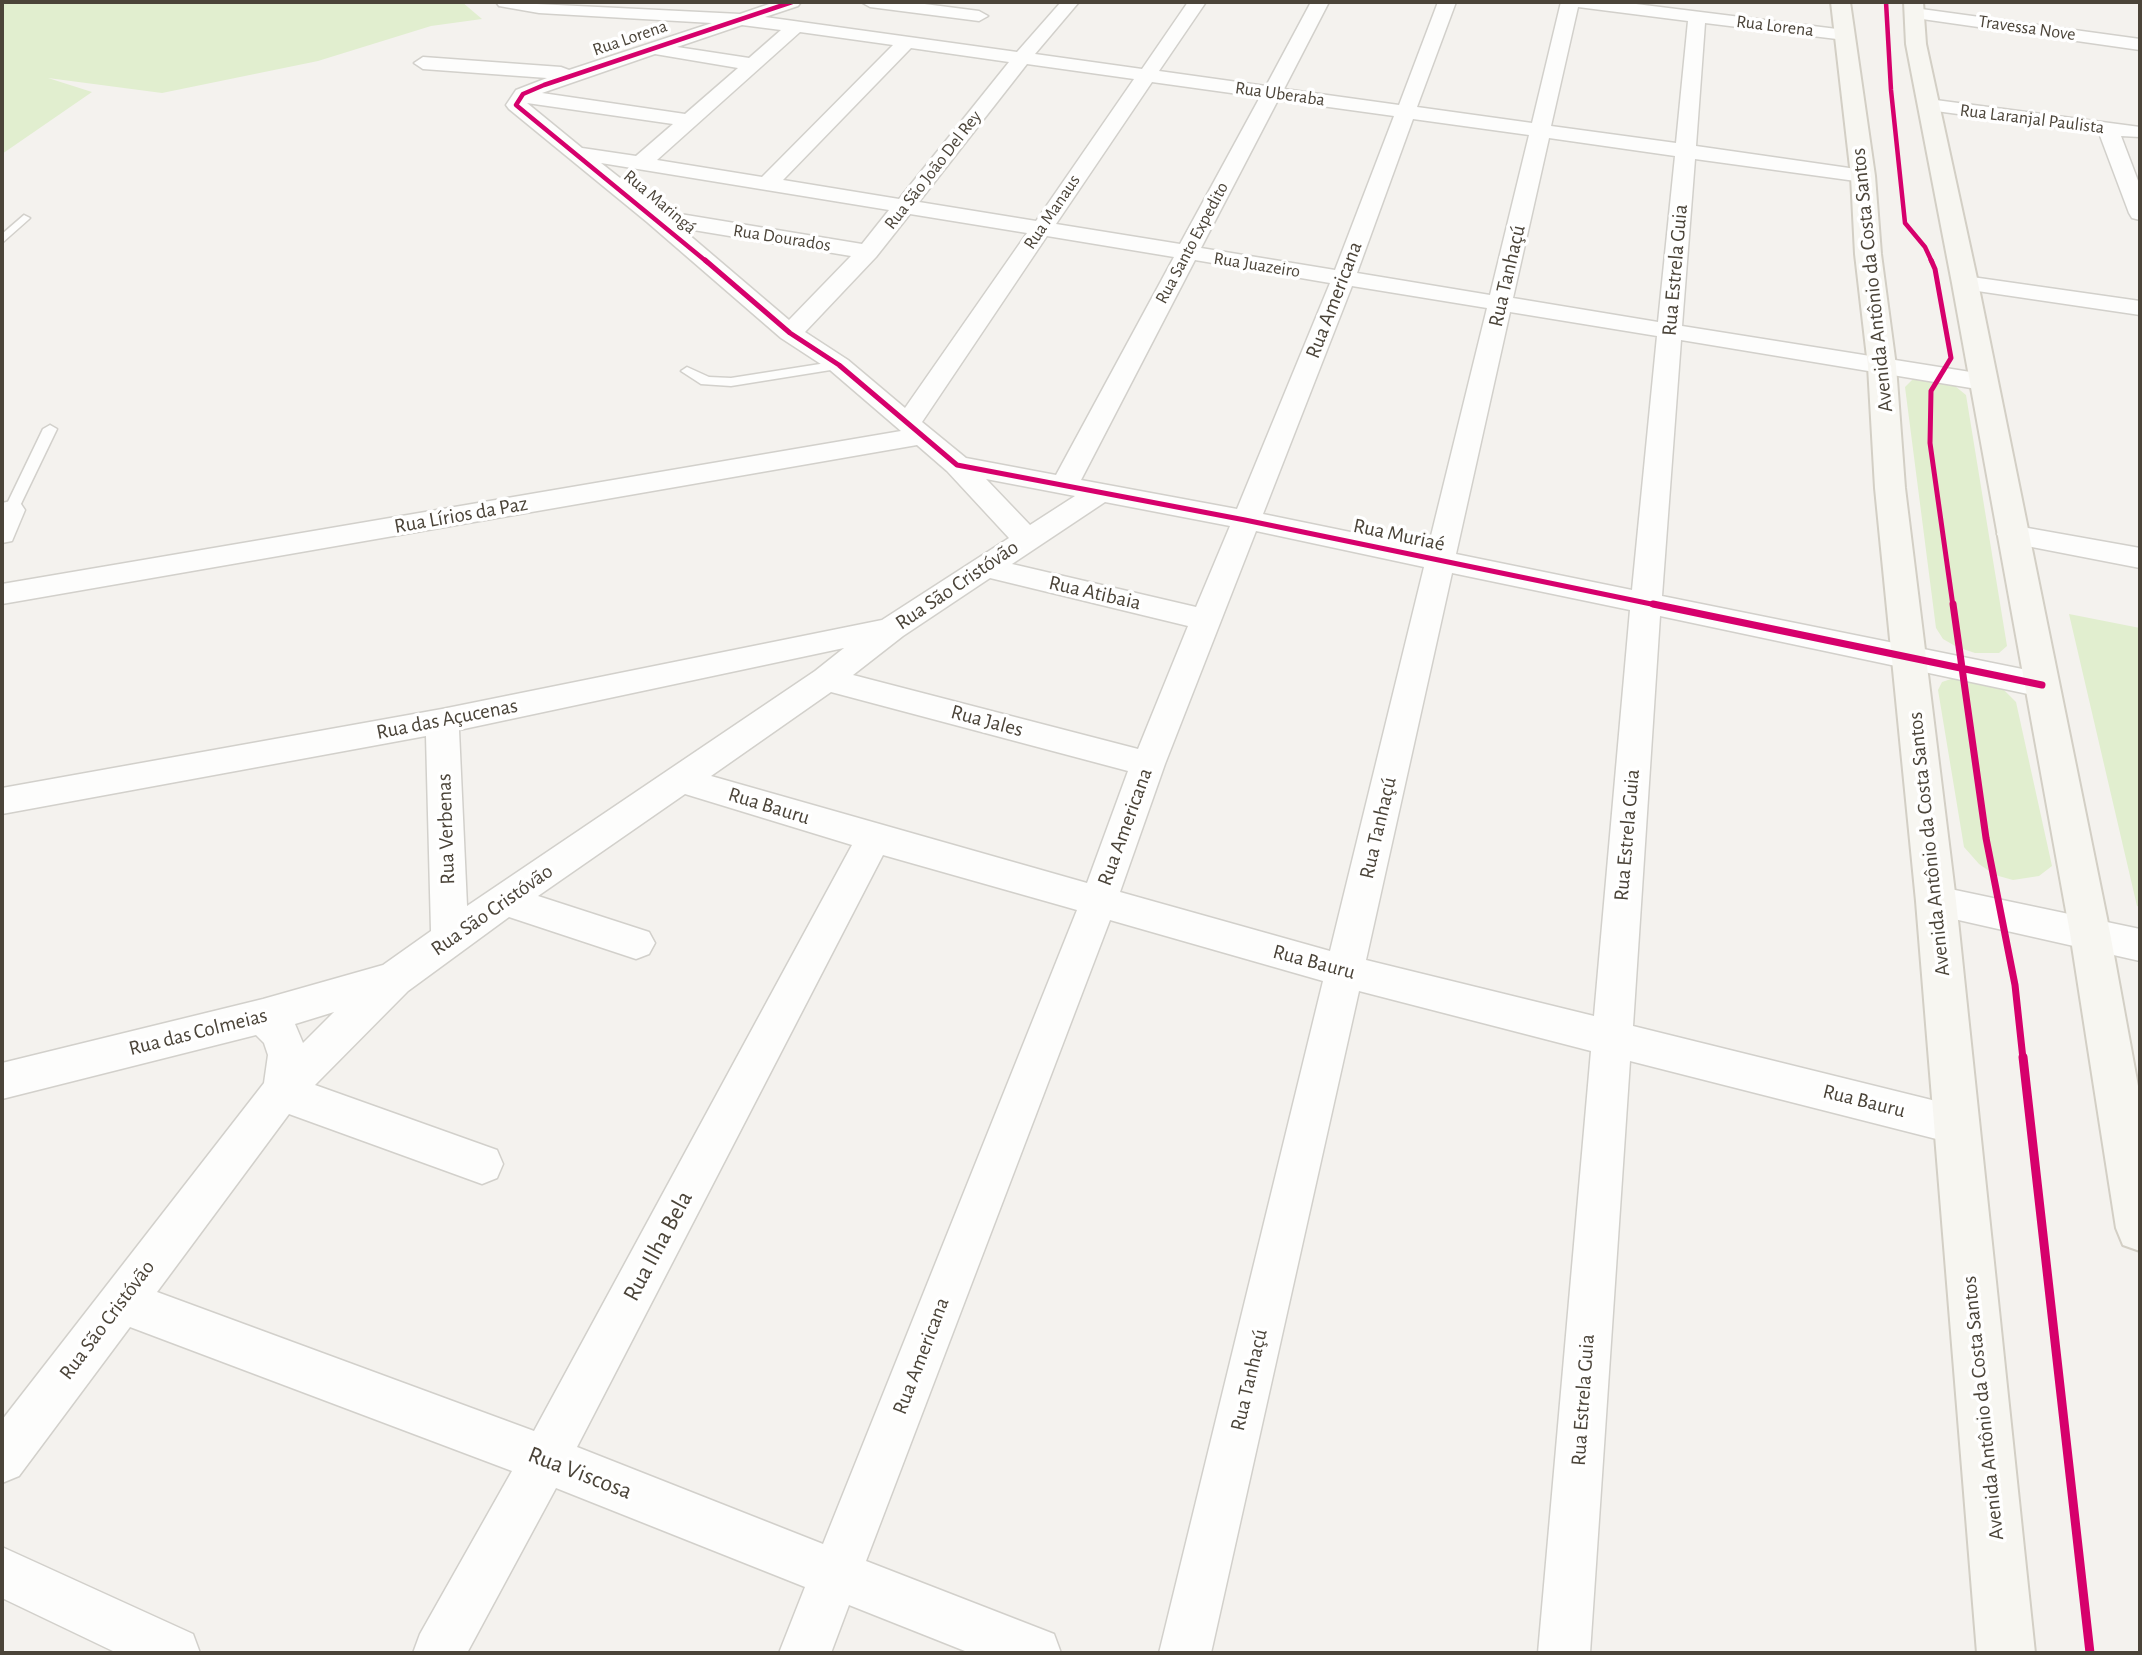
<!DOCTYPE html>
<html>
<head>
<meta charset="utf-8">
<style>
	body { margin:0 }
	#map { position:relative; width:2142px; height:1655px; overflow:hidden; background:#f4f2ee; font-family:"Alegreya Sans",sans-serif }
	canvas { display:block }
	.frame { position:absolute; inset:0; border:4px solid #4b4439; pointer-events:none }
</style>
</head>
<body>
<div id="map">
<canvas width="2142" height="1655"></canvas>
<div class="frame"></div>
</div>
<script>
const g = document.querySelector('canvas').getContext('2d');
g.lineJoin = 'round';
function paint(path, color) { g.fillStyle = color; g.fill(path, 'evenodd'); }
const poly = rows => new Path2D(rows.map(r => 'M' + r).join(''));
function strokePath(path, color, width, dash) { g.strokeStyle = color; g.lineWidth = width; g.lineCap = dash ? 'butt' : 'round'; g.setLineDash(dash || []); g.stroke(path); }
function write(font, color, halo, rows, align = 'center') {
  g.font = font + ' "Alegreya Sans",sans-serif'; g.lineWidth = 7; g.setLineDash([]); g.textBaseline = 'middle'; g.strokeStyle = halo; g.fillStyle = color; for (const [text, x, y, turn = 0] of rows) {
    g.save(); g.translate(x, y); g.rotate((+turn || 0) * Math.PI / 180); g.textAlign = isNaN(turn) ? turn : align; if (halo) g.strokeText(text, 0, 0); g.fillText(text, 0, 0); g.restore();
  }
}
paint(poly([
	[2,2,462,2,482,19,431,26,318,61,162,93,48,78,92,92,2,154],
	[1914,378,1950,382,1966,395,2007,646,1999,653,1975,653,1957,647,1943,639,1936,628,1905,387],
	[2069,614,2140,628,2140,907,2137,906],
	[1954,678,1986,681,2004,690,2016,702,2052,866,2039,876,2013,880,1995,875,1979,864,1964,847,1938,690,1942,682]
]), '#e1eecf');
const lane = poly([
	[24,215,30,218,28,220,2,243,2,234,24,215],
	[839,361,845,365,843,368,731,386,701,384,681,371,687,367,709,377,731,378,839,361],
	[50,425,57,429,18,510,11,514,6,513,4,510,43,429,50,425]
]);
const street = poly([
	[496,2,740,14,775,2,801,2,798,6,765,17,1017,52,1061,2,1079,2,1035,54,1142,69,1188,2,1206,2,1159,71,1266,86,1311,2,1329,2,1284,89,1399,105,1438,2,1456,2,1417,107,1532,123,1561,2,1620,2,1845,30,1854,35,1845,40,1705,23,1696,146,1863,170,1870,172,1874,176,1870,180,1863,182,1695,159,1682,326,1983,374,1992,377,1996,382,1992,387,1983,390,1681,340,1662,596,2042,673,2053,677,2058,685,2053,693,2042,697,1660,616,1633,1026,1956,1106,1971,1111,1977,1125,1971,1139,1956,1144,1630,1061,1590,1653,1538,1653,1591,1051,1359,991,1211,1653,1159,1653,1323,981,1110,920,866,1561,1054,1634,1061,1653,970,1653,849,1605,831,1653,779,1653,805,1587,556,1488,467,1653,413,1653,420,1634,512,1471,130,1327,19,1476,2,1483,2,1420,264,1083,268,1055,264,1043,256,1035,2,1099,2,1063,263,999,383,965,431,931,426,736,2,814,2,788,442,709,882,620,1009,538,947,471,917,445,2,604,2,584,901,431,830,370,781,338,647,222,509,109,506,105,516,90,547,78,423,69,414,63,423,57,561,67,569,70,712,23,539,13,499,6,496,2],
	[1578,7,1688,21,1676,143,1551,126,1578,7],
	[742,25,781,30,749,58,677,47,742,25],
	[800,32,893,45,762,177,657,160,800,32],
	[911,48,1009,62,899,199,783,180,911,48],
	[655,54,738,68,685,114,542,93,655,54],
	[1027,64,1134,79,1036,221,919,202,1027,64],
	[1152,82,1260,97,1180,244,1056,224,1152,82],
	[1278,100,1394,116,1335,270,1201,248,1278,100],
	[527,103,673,124,636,156,582,148,527,103],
	[1413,119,1529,135,1490,295,1357,273,1413,119],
	[1549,138,1675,156,1658,322,1513,298,1549,138],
	[601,163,889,210,862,244,662,211,601,163],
	[910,214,1027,233,905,408,848,360,805,332,876,257,910,214],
	[681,228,851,256,789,320,681,228],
	[1047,236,1174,257,1056,475,966,458,922,422,1047,236],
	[1195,260,1330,283,1237,509,1081,480,1195,260],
	[1352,286,1487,308,1428,548,1263,514,1352,286],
	[1510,312,1657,336,1632,590,1456,554,1510,312],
	[986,479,1075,496,1030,525,986,479],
	[1105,502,1230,526,1196,607,1012,564,1105,502],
	[1256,531,1424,567,1330,951,1120,892,1165,764,1256,531],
	[1452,573,1630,610,1594,1016,1366,960,1452,573],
	[990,578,1188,626,1138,749,853,675,903,636,990,578],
	[844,648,815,671,467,906,459,730,844,648],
	[831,692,1128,771,1087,883,711,776,831,692],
	[685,794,852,845,534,1431,157,1292,289,1114,482,1184,497,1178,503,1164,497,1150,315,1085,408,991,509,917,636,959,649,954,655,943,649,932,538,896,685,794],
	[883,855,1077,910,823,1544,577,1447,883,855],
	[334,1012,303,1043,295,1024,334,1012],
	[861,2,909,2,979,11,988,16,979,21,870,7,861,2],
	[1914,8,2140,39,2140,50,1908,17,1905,13,1914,8],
	[1928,99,2140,127,2140,137,2121,136,2140,186,2140,220,2132,218,2129,213,2099,133,1921,109,1918,105,1928,99],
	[1965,276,2140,301,2140,315,1957,288,1953,283,1957,278,1965,276],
	[11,501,21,504,25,510,12,541,2,543,2,503,11,501],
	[2011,525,2140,548,2140,568,2001,541,1997,534,2001,527,2011,525],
	[1936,886,2140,929,2140,961,1923,912,1918,901,1923,890,1936,886],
	[2,1547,193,1634,200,1653,117,1653,2,1598,2,1547]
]);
const secondary = poly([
	[1831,2,1850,2,1875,176,1881,254,1896,366,1905,488,1956,901,2035,1653,1977,1653,1916,901,1875,488,1868,366,1855,254,1851,176,1831,2],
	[1904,2,1923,2,1926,44,1978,283,2110,933,2140,1097,2140,1251,2123,1245,2116,1228,2070,933,1952,283,1906,44,1904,2]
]);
strokePath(lane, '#d2d0cb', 3);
strokePath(street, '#d2d0cb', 3);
strokePath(secondary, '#d3cfc5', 4);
paint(lane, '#fdfdfc');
paint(street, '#fdfdfc');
paint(secondary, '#f7f6f1');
strokePath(poly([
	[1886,2,1891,90,1905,223,1925,247,1932,262],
	[707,262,516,105,523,94,544,85,792,2]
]), '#d6006c', 4.5);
strokePath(poly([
	[705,260,790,333,839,365,957,465,1245,520,1661,606],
	[1931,260,1935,269,1951,358,1931,391,1930,443,1953,606]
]), '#d6006c', 5);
strokePath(poly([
	[1653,604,2042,685],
	[1953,604,1986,838,2015,985,2023,1059]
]), '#d6006c', 7);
strokePath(poly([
	[2023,1057,2090,1653]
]), '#d6006c', 9);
write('18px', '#4b4439', '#fff', [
	["Rua Lorena",1775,26,7],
	["Travessa Nove",2027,28,8],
	["Rua Lorena",630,38,-19],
	["Rua Uberaba",1280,94,8],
	["Rua Laranjal Paulista",2032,119,7],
	["Rua São João Del Rey",933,170,-52],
	["Rua Maringá",660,202,40],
	["Rua Manaus",1052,212,-56],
	["Rua Dourados",782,238,9],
	["Rua Santo Expedito",1192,243,-62],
	["Rua Juazeiro",1257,265,9]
]);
write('21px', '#4b4439', '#fff', [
	["Rua Estrela Guia",1675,270,-85],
	["Rua Tanhaçú",1507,276,-77],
	["Avenida Antônio da Costa Santos",1872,280,-96],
	["Rua Americana",1334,300,-69],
	["Rua Lírios da Paz",461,515,-10],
	["Rua Muriaé",1399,535,12],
	["Rua São Cristóvão",957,585,-34],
	["Rua Atibaia",1095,593,13],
	["Rua das Açucenas",447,719,-11],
	["Rua Jales",987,721,15],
	["Rua Bauru",769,806,17],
	["Rua Americana",1125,827,-70],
	["Rua Tanhaçú",1378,828,-77],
	["Rua Verbenas",446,829,-92],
	["Rua Estrela Guia",1627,835,-85],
	["Avenida Antônio da Costa Santos",1929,844,-96],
	["Rua São Cristóvão",492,910,-35],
	["Rua Bauru",1314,962,15],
	["Rua das Colmeias",198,1032,-14],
	["Rua Bauru",1864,1101,14],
	["Rua São Cristóvão",107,1320,-53],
	["Rua Americana",921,1356,-69],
	["Rua Tanhaçú",1249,1380,-77],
	["Rua Estrela Guia",1583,1400,-86],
	["Avenida Antônio da Costa Santos",1983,1408,-96]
]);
write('24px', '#4b4439', '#fff', [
	["Rua Ilha Bela",658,1246,-62],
	["Rua Viscosa",580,1473,21]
]);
</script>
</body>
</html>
